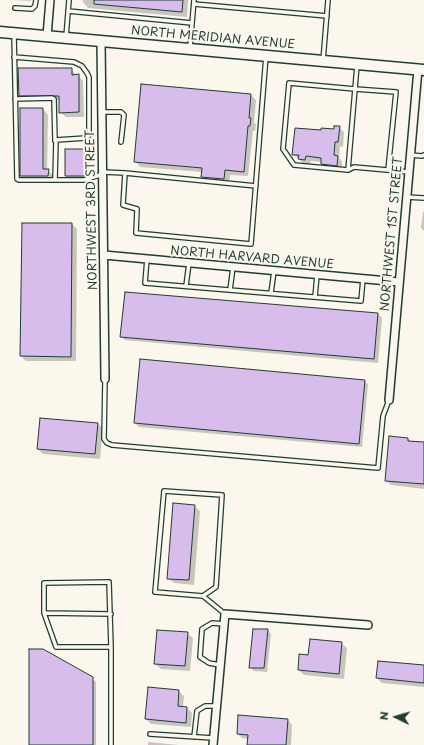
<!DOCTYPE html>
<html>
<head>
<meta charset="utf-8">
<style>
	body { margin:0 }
	#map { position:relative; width:424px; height:745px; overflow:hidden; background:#fbf7ec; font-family:"Playpen Sans",sans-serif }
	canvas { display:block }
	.north { position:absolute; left:376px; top:697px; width:40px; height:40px; -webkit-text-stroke:3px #fbf7ec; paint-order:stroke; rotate:275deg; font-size:11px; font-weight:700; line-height:16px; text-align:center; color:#1f3d34 }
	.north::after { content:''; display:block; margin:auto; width:14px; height:18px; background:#1f3d34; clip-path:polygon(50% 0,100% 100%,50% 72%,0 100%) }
</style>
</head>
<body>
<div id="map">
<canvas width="424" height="745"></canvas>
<div class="north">N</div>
</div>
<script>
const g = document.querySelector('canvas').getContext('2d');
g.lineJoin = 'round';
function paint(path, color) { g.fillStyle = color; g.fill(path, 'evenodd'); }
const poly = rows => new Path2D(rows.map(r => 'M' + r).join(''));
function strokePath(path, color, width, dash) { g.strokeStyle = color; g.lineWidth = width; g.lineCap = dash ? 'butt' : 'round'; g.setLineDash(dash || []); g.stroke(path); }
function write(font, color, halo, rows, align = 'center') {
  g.font = font + ' "Playpen Sans",sans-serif'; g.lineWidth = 4; g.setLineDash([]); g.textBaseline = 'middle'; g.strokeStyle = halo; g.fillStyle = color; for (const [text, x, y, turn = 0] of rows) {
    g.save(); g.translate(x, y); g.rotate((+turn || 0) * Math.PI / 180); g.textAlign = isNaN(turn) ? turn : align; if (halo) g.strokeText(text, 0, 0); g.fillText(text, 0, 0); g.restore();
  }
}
paint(poly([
	[13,0,31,0,31,1],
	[83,0,188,0,187,17,88,8,83,2],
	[71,69,76,75,78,75,83,81,84,117,66,117,60,112,60,100,25,100,20,95],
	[251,95,256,100,254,123,256,124,255,131,253,131,248,176,230,175,229,184,207,182,202,176,202,172,140,167,135,161],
	[43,109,48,115,47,170,53,175,53,181,26,181,21,176],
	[339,127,344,132,343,147,340,146,339,158,342,162,342,170,327,169,322,164,322,162,311,161,310,165,304,164,293,154,322,131,335,130],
	[66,150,85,150,89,154,89,180,70,180,66,176],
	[423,212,424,212,424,231,421,228],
	[23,224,72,224,77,229,76,361,26,361,21,356],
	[378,314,382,318,378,363,125,340,121,337],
	[364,381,368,384,362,447,139,427,135,423],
	[98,424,103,429,100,459,43,454,38,449],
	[408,439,411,442,424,443,424,489,391,485,386,480],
	[194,506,200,511,194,585,174,583,168,578],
	[268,630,271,634,267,672,254,671,250,667],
	[187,633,193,638,190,671,161,669,155,664],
	[341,643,347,648,344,679,304,675,299,670,309,656],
	[424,666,424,687,382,683,377,678],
	[92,678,96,682,96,745,30,745],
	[178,691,184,696,183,707,187,708,192,713,191,727,151,724,146,719],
	[288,720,292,725,291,745,248,745,249,739,242,738,238,734],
	[148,742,179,745,148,745]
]), '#0003');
const building = poly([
	[94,0,183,0,182,12,94,4,94,0],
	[18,68,72,68,72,75,79,74,79,112,59,113,59,96,19,96,18,68],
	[141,84,251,94,249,118,251,118,250,126,248,126,244,172,225,170,224,179,201,177,202,168,134,162,141,84],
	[20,108,43,108,43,169,49,169,48,176,20,176,20,108],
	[334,126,340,126,338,142,335,142,334,155,338,156,337,166,321,164,321,158,306,156,305,160,298,159,299,155,292,155,295,128,321,130,321,128,334,129,334,126],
	[65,149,85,149,85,176,65,176,65,149],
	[22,223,72,223,71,357,20,356,22,223],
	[125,292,378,313,374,359,120,337,125,292],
	[140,359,365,380,359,444,134,423,140,359],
	[40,418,98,423,95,454,37,449,40,418],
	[389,436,408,438,408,441,424,442,424,484,385,481,389,436],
	[173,503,195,505,189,580,167,579,173,503],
	[253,629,268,629,264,668,249,668,253,629],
	[157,630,188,632,185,666,154,664,157,630],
	[310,639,342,642,339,674,298,670,299,654,308,655,310,639],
	[29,649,43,649,93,677,93,745,29,745,29,649],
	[378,661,424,665,424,683,376,678,378,661],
	[148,687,179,690,178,706,187,707,186,723,145,719,148,687],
	[238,715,288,719,286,745,247,745,248,735,237,734,238,715]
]);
paint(building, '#d8bdec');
strokePath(building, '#1f3d34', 1);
const lane = poly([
	[194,4,327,16],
	[15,8,32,9,35,6,36,0],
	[68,11,192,23],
	[14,34,17,179,19,180,84,180,103,174],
	[66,37,69,0],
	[190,47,194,0],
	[14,57,74,62,82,66,87,73,89,77,89,135,86,138,56,140,55,180],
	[323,61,328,0],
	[357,65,355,89,348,170,294,165,283,149,289,83,355,89,396,92,388,170],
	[15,99,52,98,54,99,55,141],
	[102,112,121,112,124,115,121,142],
	[410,155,422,156,424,155],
	[348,170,354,167,409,172],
	[103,172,125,173],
	[256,186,125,173,123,205,137,209,136,233,251,244,266,56],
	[406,197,424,198],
	[147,259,145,283,361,301,363,279],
	[186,286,189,263],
	[230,290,233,267],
	[271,293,274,271],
	[315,297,317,275],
	[105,379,104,439,107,443,112,445,378,468,383,416,389,400],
	[203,596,216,587,222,495,164,491,155,592,203,596,225,614],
	[44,613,111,614],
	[111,647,56,647,44,613,44,583,109,582,111,647,111,745],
	[220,665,209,663,200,657,202,629,212,623,224,624],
	[150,734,213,738],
	[194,737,197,711,205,706,216,706]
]);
const street = poly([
	[47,36,50,0],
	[101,41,105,379],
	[104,255,399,282],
	[389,400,418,69],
	[213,745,225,614,368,625]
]);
const secondary = poly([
	[0,32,424,70]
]);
strokePath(lane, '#1f3d34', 6);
strokePath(street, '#1f3d34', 10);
strokePath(secondary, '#1f3d34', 13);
strokePath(lane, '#fbf7ec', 3.5);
strokePath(street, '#fbf7ec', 7);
strokePath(secondary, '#fbf7ec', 10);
write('12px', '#1f3d34', '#fbf7ec', [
	["NORTH MERIDIAN AVENUE",213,38,5],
	["NORTHWEST 3RD STREET",92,210,-91],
	["NORTHWEST 1ST STREET",392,234,-85],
	["NORTH HARVARD AVENUE",252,258,5]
]);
</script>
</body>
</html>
